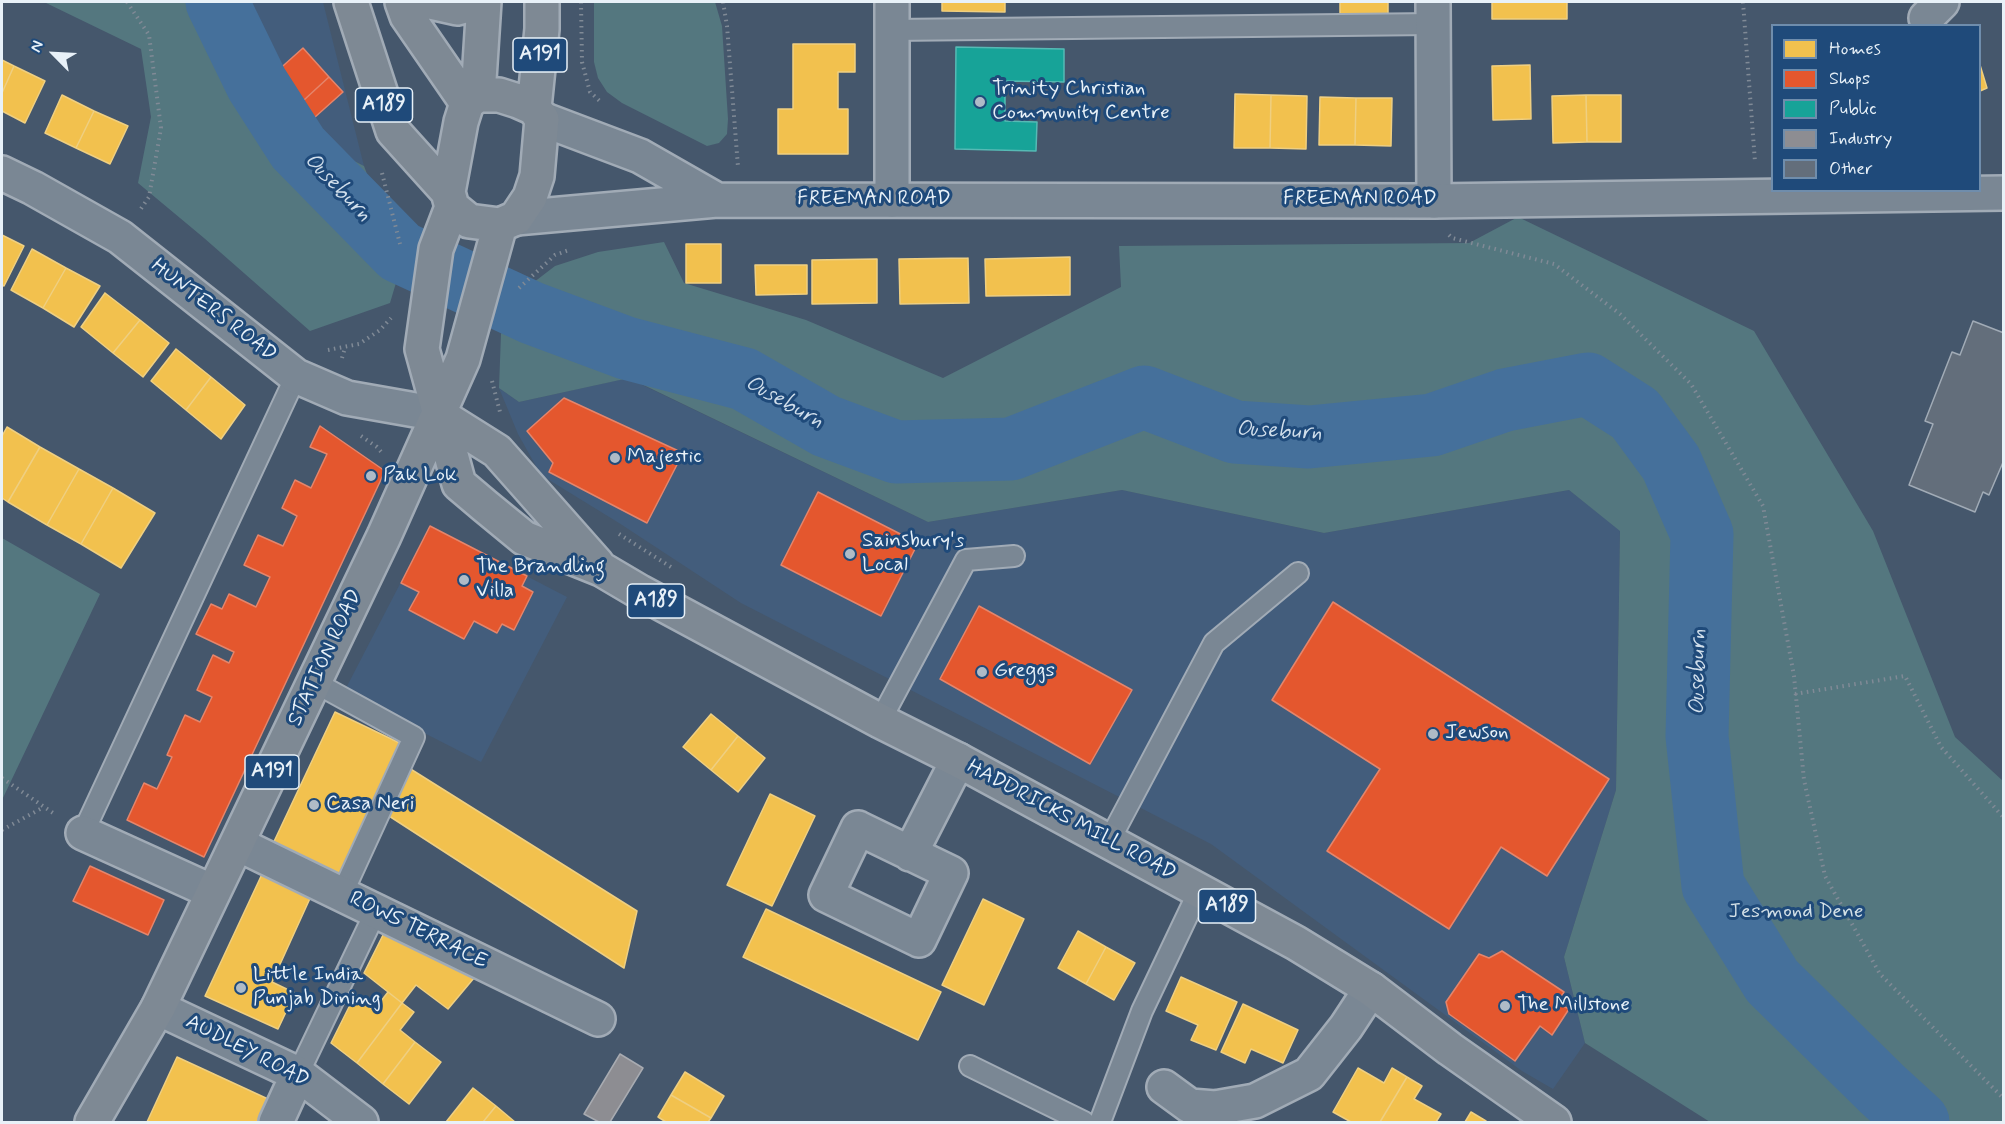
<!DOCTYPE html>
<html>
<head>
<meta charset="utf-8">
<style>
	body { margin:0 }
	#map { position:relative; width:2005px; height:1124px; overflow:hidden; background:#45576c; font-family:Mynerve,sans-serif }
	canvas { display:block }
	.frame { position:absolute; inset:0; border:3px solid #e8f1f8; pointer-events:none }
	.legend { position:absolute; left:1771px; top:24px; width:210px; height:168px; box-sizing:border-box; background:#1f4a7a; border:2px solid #6f8dac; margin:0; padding:8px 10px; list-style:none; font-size:18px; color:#e8f1f8 }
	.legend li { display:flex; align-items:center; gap:12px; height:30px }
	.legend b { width:30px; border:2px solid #6f8dac }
	.north { position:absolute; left:24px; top:24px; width:60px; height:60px; -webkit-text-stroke:4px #1f4a7a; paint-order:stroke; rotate:294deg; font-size:16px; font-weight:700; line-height:24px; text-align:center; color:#e8f1f8 }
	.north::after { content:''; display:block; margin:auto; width:21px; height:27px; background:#e8f1f8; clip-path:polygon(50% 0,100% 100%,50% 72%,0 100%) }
</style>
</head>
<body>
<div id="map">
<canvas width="2005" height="1124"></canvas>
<div class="frame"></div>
<ul class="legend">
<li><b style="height:16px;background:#f2c14e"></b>Homes</li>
<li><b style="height:16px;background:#e4572e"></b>Shops</li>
<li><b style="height:16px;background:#17a398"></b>Public</li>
<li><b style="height:16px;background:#8d8d92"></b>Industry</li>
<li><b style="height:16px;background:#636e7b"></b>Other</li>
</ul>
<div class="north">N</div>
</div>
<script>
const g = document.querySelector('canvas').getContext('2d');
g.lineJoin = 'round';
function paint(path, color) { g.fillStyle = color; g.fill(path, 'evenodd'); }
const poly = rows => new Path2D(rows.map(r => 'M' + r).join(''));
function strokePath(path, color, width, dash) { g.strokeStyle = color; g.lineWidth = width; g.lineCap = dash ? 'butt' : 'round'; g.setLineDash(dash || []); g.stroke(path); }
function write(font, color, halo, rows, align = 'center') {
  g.font = font + ' Mynerve,sans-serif'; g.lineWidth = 6; g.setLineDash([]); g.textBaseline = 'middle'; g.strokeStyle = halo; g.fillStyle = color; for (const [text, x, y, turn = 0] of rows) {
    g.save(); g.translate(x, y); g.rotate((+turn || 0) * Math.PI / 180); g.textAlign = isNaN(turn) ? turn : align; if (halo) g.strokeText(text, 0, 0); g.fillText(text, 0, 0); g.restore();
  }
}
paint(poly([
	[230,2,323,2,364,166,302,134,265,82,247,49],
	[628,378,928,522,1122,490,1324,533,1569,490,1620,530,1616,790,1564,957,1585,1043,1553,1089,1522,1071,1211,844,741,603,619,523,541,475,518,434,499,388,519,402],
	[430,526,567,597,481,762,344,692]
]), '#435d7c');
paint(poly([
	[44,2,230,2,247,49,302,134,364,166,379,206,398,276,390,303,310,331,204,238,138,183,151,117,141,49],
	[594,2,715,2,722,26,728,119,727,134,719,143,707,146,622,103,607,92,598,78,594,62],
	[1518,217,1754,331,1873,531,1955,737,2003,781,2003,1122,1710,1122,1585,1043,1564,957,1616,790,1620,531,1569,490,1324,533,1122,490,928,522,629,378,519,402,499,388,501,334,510,310,525,289,555,266,598,252,664,242,684,283,806,320,943,378,1121,287,1119,246,1469,243],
	[2,538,100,594,2,800]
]), '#54777f');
const homes = poly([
	[942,2,1005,2,1005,12,942,11,942,2],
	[1340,2,1388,2,1388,17,1340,16,1340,2],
	[1492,2,1567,2,1567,19,1492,19,1492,2],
	[793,44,855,44,855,72,838,72,838,109,848,109,848,154,778,154,778,109,793,109,793,44],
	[2,60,14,66,2,93,2,60],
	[1530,65,1531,119,1493,120,1492,66,1530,65],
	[1980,65,1987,88,1980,91,1980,65],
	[14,66,45,81,25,123,2,111,2,93,14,66],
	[1235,94,1271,95,1270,148,1234,148,1235,94],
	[62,95,94,111,76,148,45,133,62,95],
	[1271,95,1307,96,1306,149,1270,148,1271,95],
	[1586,95,1621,95,1621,142,1587,142,1586,95],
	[1586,95,1587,142,1553,143,1552,96,1586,95],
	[1320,97,1356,98,1355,145,1319,145,1320,97],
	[1356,98,1392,98,1391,146,1355,145,1356,98],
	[94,111,128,126,110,164,76,148,94,111],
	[2,235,24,246,4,286,2,285,2,235],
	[686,244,721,244,721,283,686,283,686,244],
	[32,249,66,268,43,308,11,290,32,249],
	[1070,257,1070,295,986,296,985,259,1070,257],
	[968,258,969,303,900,304,899,259,968,258],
	[877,259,877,303,812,304,812,260,877,259],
	[755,265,807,265,807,294,756,295,755,265],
	[66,268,100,286,74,327,43,308,66,268],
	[105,293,140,320,113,353,81,327,105,293],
	[140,320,169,343,143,377,113,353,140,320],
	[176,349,211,377,186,410,151,381,176,349],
	[211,377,245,405,221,439,186,410,211,377],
	[7,427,40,447,8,502,2,498,2,436,7,427],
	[40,447,79,469,47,525,8,502,40,447],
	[79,469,113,488,81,544,47,525,79,469],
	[113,488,155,513,121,568,81,544,113,488],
	[335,712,404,745,339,882,270,850,335,712],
	[711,714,738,736,711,770,683,747,711,714],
	[738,736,765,758,738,792,711,770,738,736],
	[409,768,637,911,624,968,389,816,409,768],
	[770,794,815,816,772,906,727,885,770,794],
	[263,872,312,894,272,982,295,993,278,1029,205,996,263,872],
	[983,899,1024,919,984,1005,942,985,983,899],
	[766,909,941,992,918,1040,743,957,766,909],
	[1078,931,1106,947,1086,984,1058,968,1078,931],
	[384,933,474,978,448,1009,416,985,402,1003,364,973,384,933],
	[1106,947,1135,963,1114,1000,1086,984,1106,947],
	[1181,977,1237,1002,1216,1050,1191,1040,1198,1025,1166,1011,1181,977],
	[388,992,402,1003,357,1063,331,1043,355,995,374,1010,388,992],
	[402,1003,414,1012,400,1030,415,1042,383,1084,357,1063,402,1003],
	[1243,1004,1298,1030,1283,1063,1251,1049,1245,1063,1221,1052,1243,1004],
	[415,1042,441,1062,409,1104,383,1084,415,1042],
	[177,1057,268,1099,257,1122,147,1122,177,1057],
	[1358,1068,1384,1083,1392,1068,1407,1077,1380,1122,1351,1122,1333,1112,1358,1068],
	[685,1072,724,1096,711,1118,671,1095,685,1072],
	[1407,1077,1422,1086,1414,1099,1441,1114,1436,1122,1380,1122,1407,1077],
	[473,1088,496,1106,483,1122,446,1122,473,1088],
	[671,1095,711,1118,708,1122,666,1122,658,1117,671,1095],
	[496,1106,515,1122,483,1122,496,1106],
	[1471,1112,1486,1121,1485,1122,1465,1122,1471,1112]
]);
paint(homes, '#f2c14e');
strokePath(homes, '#efcf81', 1.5);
const shops = poly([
	[303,48,329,77,292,111,265,82,303,48],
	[329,77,343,92,305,126,292,111,329,77],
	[564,398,683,453,647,523,549,472,553,463,527,431,564,398],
	[320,426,385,471,204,857,127,820,144,783,157,789,172,757,167,755,185,715,200,722,212,697,197,690,213,655,229,663,234,652,196,634,211,604,222,609,229,594,256,607,270,577,244,565,258,535,283,546,297,516,282,508,295,480,311,488,327,454,310,447,320,426],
	[818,492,918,543,881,616,781,565,818,492],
	[430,526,527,576,522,586,533,592,514,630,502,624,497,633,474,621,464,639,409,610,419,592,401,583,430,526],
	[1333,602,1609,779,1547,876,1501,847,1449,929,1327,851,1380,769,1272,700,1333,602],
	[979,606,1132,690,1090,764,940,679,979,606],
	[90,866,164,900,148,935,73,901,90,866],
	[1502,951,1564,992,1557,1003,1569,1009,1552,1035,1540,1026,1515,1061,1449,1014,1446,1002,1479,954,1489,958,1502,951]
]);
paint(shops, '#e4572e');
strokePath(shops, '#e5856b', 1.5);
const public = poly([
	[956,47,1064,49,1064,82,1005,81,1005,121,1037,122,1036,151,955,149,956,47]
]);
paint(public, '#17a398');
strokePath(public, '#56bab5', 1.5);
const industry = poly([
	[620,1054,643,1068,610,1122,599,1122,584,1114,620,1054]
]);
paint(industry, '#8d8d92');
strokePath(industry, '#a8abb1', 1.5);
strokePath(poly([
	[217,2,257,84,298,148,400,252,532,313,626,348,744,379,826,426,896,452,1011,449,1144,397,1235,432,1309,437,1432,425,1505,400,1588,384,1635,414,1671,463,1702,534,1697,736,1713,886,1772,981,1882,1089,1918,1122]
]), '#45709b', 63);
const building = poly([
	[1973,321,2004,333,2004,460,1989,495,1983,492,1975,512,1909,485,1933,424,1925,421,1952,352,1960,355,1973,321]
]);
paint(building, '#636e7b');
strokePath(building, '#a1abb6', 1.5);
const service = poly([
	[892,30,1433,24],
	[314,682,414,737,342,894],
	[880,721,966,560,1014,556],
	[83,833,296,376],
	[1109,841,1214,643,1298,573],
	[970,1066,1084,1122],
	[298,1074,376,911],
	[1100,1122,1142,1011,1199,891]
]);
const minor = poly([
	[892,2,892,200],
	[1433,2,1434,201],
	[1926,18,1942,2],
	[2,173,33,188,120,237,296,376,347,398,438,414],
	[858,828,951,873,919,940,826,895,858,828],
	[83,833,213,892],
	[238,844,598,1019],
	[910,854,958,760],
	[158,1008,298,1074,361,1122],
	[1164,1087,1190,1106,1215,1108,1255,1101,1309,1074,1346,1027,1371,989],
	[276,1122,298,1074]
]);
const tertiary = poly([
	[542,119,640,156,717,200],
	[516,218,717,200,1434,201,2004,193]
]);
const primary = poly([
	[351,2,393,131,448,192],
	[402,2,407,16,467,103],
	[430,2,457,8,480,2],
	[478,95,499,95,518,101,534,108,542,119,537,176,530,197,516,218,500,225,469,221,452,207,448,192,461,122,467,103,478,95],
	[478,95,484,2],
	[534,108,542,29,542,2],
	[452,207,436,249,422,349,459,484,485,506,524,538,601,569,640,592,880,721,958,760,1296,943,1371,989,1450,1049,1554,1122],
	[438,414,497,451,597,564],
	[92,1122,158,1008,384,536,463,359,500,225]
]);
strokePath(service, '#a1abb6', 24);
strokePath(minor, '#a1abb6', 38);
strokePath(tertiary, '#a1abb6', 38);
strokePath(primary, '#a1abb6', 38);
strokePath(poly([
	[127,2,149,35,161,128,149,197,140,210],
	[581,2,582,62,590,92,602,103],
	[723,2,727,26,738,167],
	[1743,2,1755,162],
	[382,173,400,244],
	[1449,235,1452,238,1554,264,1620,314,1691,384,1763,506,1794,676,1804,780,1825,876,1880,974,2004,1099],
	[519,288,555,255,569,250],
	[328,350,359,344,380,330,391,318],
	[342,358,345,348],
	[492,381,500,412],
	[361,436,377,447,383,454],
	[619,534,671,567],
	[1795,694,1905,676,1941,747,2004,818],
	[2,778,56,815],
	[2,830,44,807]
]), '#808a96', 4, [1.5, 4.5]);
strokePath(service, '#7a8794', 20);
strokePath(minor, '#7a8794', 33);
strokePath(tertiary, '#7a8794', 33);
strokePath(primary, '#7e8994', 33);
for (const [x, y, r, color] of [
	[980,102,6,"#afbbc7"],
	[615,458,6,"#afbbc7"],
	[371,476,6,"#afbbc7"],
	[850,554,6,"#afbbc7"],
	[464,580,6,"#afbbc7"],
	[982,672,6,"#afbbc7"],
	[1433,734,6,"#afbbc7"],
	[314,805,6,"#afbbc7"],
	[241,988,6,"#afbbc7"],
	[1505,1006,6,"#afbbc7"]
]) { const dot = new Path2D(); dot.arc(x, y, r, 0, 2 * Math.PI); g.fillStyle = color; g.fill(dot); strokePath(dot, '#1f4a7a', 2); }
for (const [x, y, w] of [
	[540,55,54],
	[384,105,57],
	[656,601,57],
	[272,772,54],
	[1227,906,57]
]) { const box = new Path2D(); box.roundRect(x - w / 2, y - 17, w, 34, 4.5); g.fillStyle = '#1f4a7a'; g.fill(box); strokePath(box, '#e8f1f8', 1.5); }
write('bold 20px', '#e8f1f8', null, [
	["A191",540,55],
	["A189",384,105],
	["A189",656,601],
	["A191",272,772],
	["A189",1227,906]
]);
write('21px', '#e8f1f8', '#1f4a7a', [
	["Trinity Christian",992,90],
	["Community Centre",992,114],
	["Majestic",627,458],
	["Pak Lok",383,476],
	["Sainsbury's",862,542],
	["Local",862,566],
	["The Brandling",476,568],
	["Villa",476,592],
	["Greggs",994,672],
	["Jewson",1445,734],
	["Casa Neri",326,805],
	["Little India",253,976],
	["Punjab Dining",253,1000],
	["The Millstone",1517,1006]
], 'left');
write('21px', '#e8f1f8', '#1f4a7a', [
	["FREEMAN ROAD",874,200],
	["FREEMAN ROAD",1360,200],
	["HUNTERS ROAD",213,311,38],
	["STATION ROAD",326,658,-65],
	["HADDRICKS MILL ROAD",1071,821,28],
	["ROWS TERRACE",418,931,26],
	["AUDLEY ROAD",247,1052,27]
]);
write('21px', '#d2dfe6', '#1f4a7a', [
	["Jesmond Dene",1796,913]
]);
write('italic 22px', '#d0deeb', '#1f4a7a', [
	["Ouseburn",337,188,46],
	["Ouseburn",784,403,29],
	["Ouseburn",1279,432,3],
	["Ouseburn",1699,672,-89]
]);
</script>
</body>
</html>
